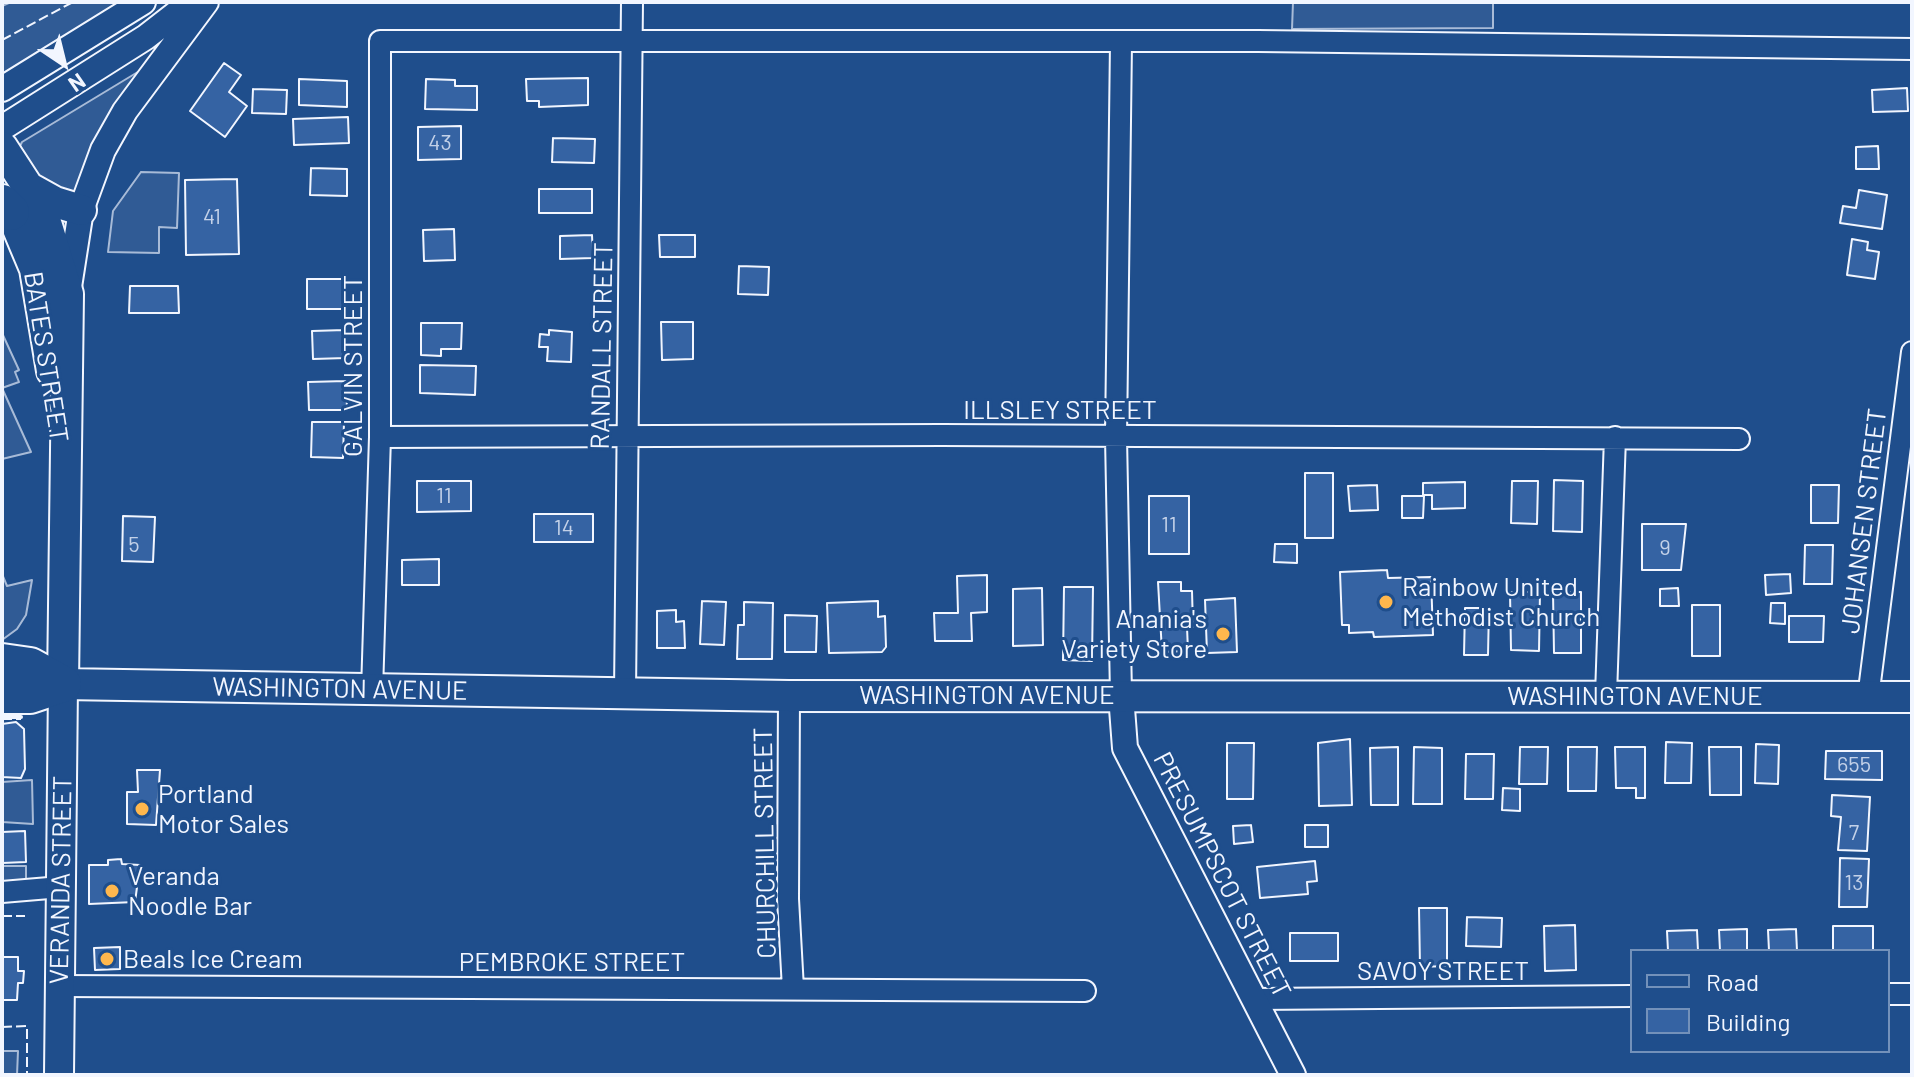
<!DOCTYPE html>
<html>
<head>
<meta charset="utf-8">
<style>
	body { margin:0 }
	#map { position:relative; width:1914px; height:1077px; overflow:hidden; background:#1f4e8c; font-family:Barlow,sans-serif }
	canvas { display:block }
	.frame { position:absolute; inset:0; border:4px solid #f2f6ff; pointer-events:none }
	.legend { position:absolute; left:1630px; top:949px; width:260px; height:104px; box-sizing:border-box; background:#1f4e8c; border:2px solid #7391ba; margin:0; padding:10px 14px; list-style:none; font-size:24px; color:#f2f6ff }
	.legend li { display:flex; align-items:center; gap:16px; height:40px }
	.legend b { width:40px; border:2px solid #7391ba }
	.north { position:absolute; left:24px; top:24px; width:80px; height:80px; -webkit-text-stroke:6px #1f4e8c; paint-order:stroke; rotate:145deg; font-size:22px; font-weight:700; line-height:32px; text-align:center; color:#f2f6ff }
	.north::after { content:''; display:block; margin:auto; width:28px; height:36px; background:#f2f6ff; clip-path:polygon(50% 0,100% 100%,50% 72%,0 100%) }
</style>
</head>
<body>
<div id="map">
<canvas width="1914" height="1077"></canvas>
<div class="frame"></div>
<ul class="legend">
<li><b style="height:10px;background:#1f4e8c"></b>Road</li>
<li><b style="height:22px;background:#3563a3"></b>Building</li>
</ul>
<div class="north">N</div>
</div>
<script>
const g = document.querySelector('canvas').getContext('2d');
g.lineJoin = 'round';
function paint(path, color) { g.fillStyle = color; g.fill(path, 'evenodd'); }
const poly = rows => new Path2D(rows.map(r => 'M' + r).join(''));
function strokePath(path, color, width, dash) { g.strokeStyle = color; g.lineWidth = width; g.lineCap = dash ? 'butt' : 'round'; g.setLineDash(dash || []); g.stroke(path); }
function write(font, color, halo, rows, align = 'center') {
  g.font = font + ' Barlow,sans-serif'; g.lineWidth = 6; g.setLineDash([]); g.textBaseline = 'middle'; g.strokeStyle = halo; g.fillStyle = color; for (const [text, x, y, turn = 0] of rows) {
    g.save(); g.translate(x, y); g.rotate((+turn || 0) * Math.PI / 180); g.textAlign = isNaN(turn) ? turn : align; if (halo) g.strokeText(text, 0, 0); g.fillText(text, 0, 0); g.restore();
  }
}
const built = poly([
	[11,2,124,2,2,75,2,6,11,2],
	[1293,2,1493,2,1493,28,1292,29,1293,2],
	[156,61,79,204,49,194,20,146,22,142,156,61],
	[141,172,179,173,177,228,159,227,159,253,108,252,113,211,141,172],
	[2,333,19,370,15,372,19,382,2,388,31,452,2,459,2,333],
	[2,574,7,586,32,580,26,615,17,629,2,640,2,574],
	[32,780,33,824,2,822,2,782,32,780],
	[2,866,26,866,26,885,2,885,2,866],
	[2,1051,18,1051,17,1075,2,1075,2,1051]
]);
paint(built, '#305b95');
strokePath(built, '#a8bbd7', 2);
const building = poly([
	[224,63,241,75,229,92,247,106,225,137,190,111,224,63],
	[588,78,588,105,539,107,539,101,527,101,526,79,588,78],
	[299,79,347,81,347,107,299,105,299,79],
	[426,79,455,80,455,86,477,86,477,110,425,109,426,79],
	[1907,88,1908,111,1873,112,1872,90,1907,88],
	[253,89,287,90,286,114,252,113,253,89],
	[348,117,349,143,294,145,293,119,348,117],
	[461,126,461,159,418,160,418,127,461,126],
	[553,138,595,139,594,163,552,162,553,138],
	[1878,146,1879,169,1856,169,1856,147,1878,146],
	[311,168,347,169,347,196,310,195,311,168],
	[237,179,239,254,186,255,185,180,237,179],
	[539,189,592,189,592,213,539,213,539,189],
	[1859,190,1887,195,1882,229,1840,223,1843,206,1856,208,1859,190],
	[454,229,455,260,424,261,423,230,454,229],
	[592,235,593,258,560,259,560,236,592,235],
	[659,235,695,235,695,257,660,257,659,235],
	[1852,239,1868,242,1867,250,1879,252,1875,279,1847,275,1852,239],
	[739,266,769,267,768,295,738,294,739,266],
	[307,279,346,279,346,309,307,309,307,279],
	[130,286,178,286,179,313,129,313,130,286],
	[661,322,693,322,693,359,662,360,661,322],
	[421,323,462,323,461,349,441,349,441,356,421,355,421,323],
	[345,330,346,358,313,359,312,331,345,330],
	[549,330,572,332,571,362,547,361,548,347,539,347,540,334,549,335,549,330],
	[420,365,476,366,475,395,420,393,420,365],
	[346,381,347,410,309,410,308,382,346,381],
	[312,422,344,422,343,458,311,457,312,422],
	[1305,473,1333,473,1333,538,1305,538,1305,473],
	[1554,480,1583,481,1582,532,1553,531,1554,480],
	[417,481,471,481,471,511,417,512,417,481],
	[1512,481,1538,481,1537,524,1511,523,1512,481],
	[1465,482,1465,508,1432,509,1432,495,1423,495,1423,483,1465,482],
	[1377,485,1378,510,1350,511,1348,486,1377,485],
	[1811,485,1839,485,1838,523,1811,523,1811,485],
	[1149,496,1189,496,1189,554,1149,554,1149,496],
	[1402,496,1424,496,1423,518,1402,518,1402,496],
	[534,514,593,514,593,542,534,542,534,514],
	[123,516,155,517,153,562,122,561,123,516],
	[1642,524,1686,524,1681,570,1642,570,1642,524],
	[1275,544,1297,544,1297,563,1274,562,1275,544],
	[1805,545,1833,545,1832,584,1804,584,1805,545],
	[439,559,439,585,402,585,402,560,439,559],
	[1387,570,1388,578,1431,577,1433,635,1374,637,1373,632,1349,633,1349,625,1342,625,1340,572,1387,570],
	[1790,574,1791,593,1766,595,1765,575,1790,574],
	[987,575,987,612,971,613,972,641,935,641,934,613,958,613,957,576,987,575],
	[1158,582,1181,582,1181,591,1192,591,1193,627,1187,627,1188,651,1162,652,1158,582],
	[1064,587,1093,587,1092,661,1063,660,1064,587],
	[1042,588,1043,645,1013,646,1013,589,1042,588],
	[1678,588,1679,606,1660,606,1660,589,1678,588],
	[1510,592,1540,592,1539,651,1511,650,1510,592],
	[1553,592,1581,592,1581,653,1554,653,1553,592],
	[1235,598,1237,652,1207,653,1205,600,1235,598],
	[702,601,726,602,724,645,700,644,702,601],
	[878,601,878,617,885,616,886,647,882,652,829,653,827,603,878,601],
	[744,602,773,603,772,659,737,659,738,625,744,625,744,602],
	[1771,603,1785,603,1785,624,1770,623,1771,603],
	[1692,605,1720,605,1720,656,1692,656,1692,605],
	[1465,608,1489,608,1488,655,1464,655,1465,608],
	[676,610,676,622,684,621,685,648,657,648,657,611,676,610],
	[785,615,817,616,816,652,785,652,785,615],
	[1789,616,1824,616,1823,642,1789,642,1789,616],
	[16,722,24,729,25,769,21,778,2,777,2,724,16,722],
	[1350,739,1352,805,1319,806,1318,743,1350,739],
	[1666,742,1692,743,1691,783,1665,783,1666,742],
	[1227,743,1254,743,1253,799,1227,799,1227,743],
	[1756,744,1779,745,1778,784,1755,783,1756,744],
	[1398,747,1398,805,1371,805,1370,748,1398,747],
	[1414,747,1442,748,1442,804,1413,804,1414,747],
	[1520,747,1548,747,1547,784,1519,784,1520,747],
	[1568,747,1597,747,1596,791,1568,791,1568,747],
	[1615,747,1645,747,1645,798,1636,798,1636,788,1616,788,1615,747],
	[1709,747,1741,747,1741,795,1710,795,1709,747],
	[1826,751,1882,751,1882,780,1825,779,1826,751],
	[1466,754,1494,754,1493,799,1465,799,1466,754],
	[137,770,160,770,156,825,127,824,127,792,138,792,137,770],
	[1503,788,1520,789,1520,811,1502,810,1503,788],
	[1832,795,1870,797,1867,851,1838,850,1841,817,1831,816,1832,795],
	[1251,825,1253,842,1234,844,1233,826,1251,825],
	[1305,825,1328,825,1328,847,1305,847,1305,825],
	[25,831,26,862,2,863,2,832,25,831],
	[1840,858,1869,859,1867,907,1839,907,1840,858],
	[121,859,122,864,140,865,135,902,89,904,89,865,108,865,108,860,121,859],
	[1315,861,1317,881,1307,882,1308,894,1260,898,1257,867,1315,861],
	[1419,908,1447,908,1447,966,1420,967,1419,908],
	[1467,917,1502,918,1501,947,1466,946,1467,917],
	[1575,925,1576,970,1545,971,1544,926,1575,925],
	[1833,926,1873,926,1873,951,1833,951,1833,926],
	[1747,929,1747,951,1720,951,1719,930,1747,929],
	[1796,929,1797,951,1769,951,1768,930,1796,929],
	[1697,930,1698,951,1668,951,1667,931,1697,930],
	[1290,933,1338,933,1338,961,1290,961,1290,933],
	[120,947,120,969,95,970,94,948,120,947],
	[2,957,18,957,18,971,24,971,23,983,18,983,17,1000,2,1000,2,957]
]);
paint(building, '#3563a3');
strokePath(building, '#f2f6ff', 2);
const minor = poly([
	[1121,42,1116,437,1121,695],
	[380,437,942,435,1739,439],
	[372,691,380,437,380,41,1258,41,1912,49],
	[625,692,632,2],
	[1606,695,1615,437],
	[789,696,788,899,793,989],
	[1868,698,1912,352],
	[2,892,61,887],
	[60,986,1085,991],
	[1888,994,1912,994],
	[1254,999,1632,996]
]);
const tertiary = poly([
	[2,89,143,2],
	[2,128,146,37,191,2],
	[69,287,81,210,103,150,125,111,206,2],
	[1121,695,1125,748,1293,1075]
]);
const secondary = poly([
	[59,1075,63,684]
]);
const primary = poly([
	[2,147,28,187,47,226,68,294,63,684,789,696,1912,697],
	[28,187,55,202,81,210],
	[11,212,35,269,52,371]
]);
const motorway = poly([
	[2,203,11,212],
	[2,662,30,666,63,684],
	[2,695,30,695,63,684]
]);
strokePath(minor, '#f2f6ff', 24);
strokePath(tertiary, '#f2f6ff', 28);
strokePath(secondary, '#f2f6ff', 32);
strokePath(primary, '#f2f6ff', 34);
strokePath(motorway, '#f2f6ff', 40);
strokePath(minor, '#1f4e8c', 20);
strokePath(tertiary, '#1f4e8c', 24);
strokePath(secondary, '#1f4e8c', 28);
strokePath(primary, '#1f4e8c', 30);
strokePath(motorway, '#1f4e8c', 36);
strokePath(poly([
	[2,40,73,2],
	[2,719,21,719],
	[2,916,25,916],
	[2,1027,27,1026,27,1075]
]), '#f2f6ff', 2, [10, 4]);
strokePath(poly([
	[2,717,21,717]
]), '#f2f6ff', 4);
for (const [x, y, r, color] of [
	[1386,602,8,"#ffb74d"],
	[1223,634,8,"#ffb74d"],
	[142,809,8,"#ffb74d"],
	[112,891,8,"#ffb74d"],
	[107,959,8,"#ffb74d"]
]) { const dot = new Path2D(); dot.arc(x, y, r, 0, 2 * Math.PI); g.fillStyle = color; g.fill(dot); strokePath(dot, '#1f4e8c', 3); }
write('22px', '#c3d1e8', null, [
	["43",440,143],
	["41",212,217],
	["11",444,496],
	["11",1169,525],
	["14",564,528],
	["5",134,545],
	["9",1665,548],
	["655",1854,765],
	["7",1854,833],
	["13",1854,883]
]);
write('26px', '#f2f6ff', '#1f4e8c', [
	["RANDALL STREET",602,346,-89],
	["BATES STREET",46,357,81],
	["GALVIN STREET",353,366,-90],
	["ILLSLEY STREET",1060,410],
	["JOHANSEN STREET",1864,521,-83],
	["WASHINGTON AVENUE",340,689,1],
	["WASHINGTON AVENUE",987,695],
	["WASHINGTON AVENUE",1635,696],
	["CHURCHILL STREET",765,843,-91],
	["PRESUMPSCOT STREET",1222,875,63],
	["VERANDA STREET",61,880,-89],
	["PEMBROKE STREET",572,962],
	["SAVOY STREET",1443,971]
]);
write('26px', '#f2f6ff', '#1f4e8c', [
	["Rainbow United",1402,587],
	["Methodist Church",1402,617],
	["Anania's",1207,619,"right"],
	["Variety Store",1207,649,"right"],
	["Portland",158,794],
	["Motor Sales",158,824],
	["Veranda",128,876],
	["Noodle Bar",128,906],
	["Beals Ice Cream",123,959]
], 'left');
</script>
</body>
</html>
